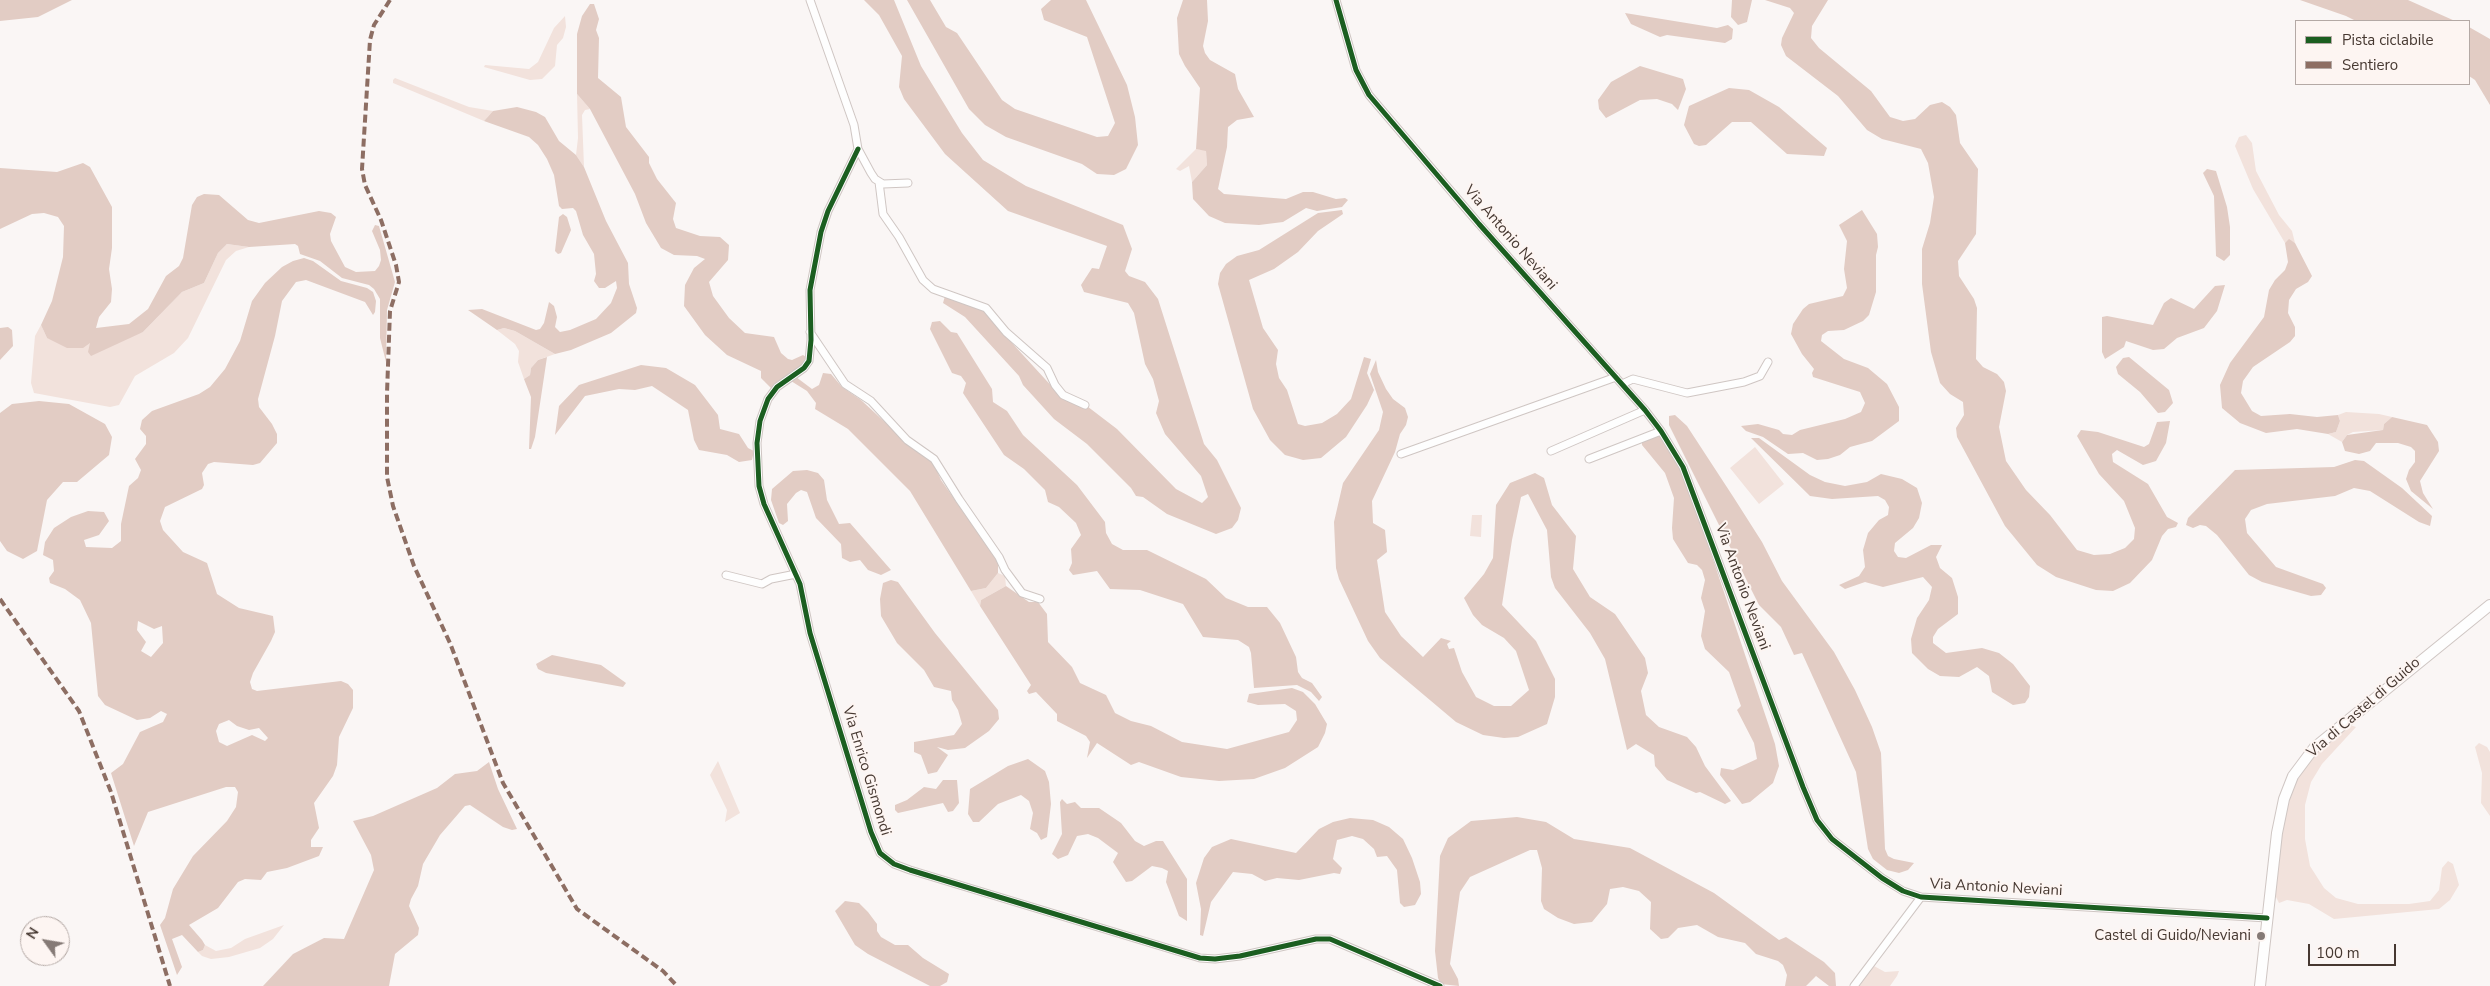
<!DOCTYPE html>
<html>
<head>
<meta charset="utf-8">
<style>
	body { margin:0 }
	#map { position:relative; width:2490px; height:986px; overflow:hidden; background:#faf6f5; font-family:"Nunito Sans",sans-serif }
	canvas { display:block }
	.legend { position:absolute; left:2295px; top:20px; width:175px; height:65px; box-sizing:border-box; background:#fdf5f2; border:1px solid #b4a9a5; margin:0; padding:6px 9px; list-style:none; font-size:15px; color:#463831 }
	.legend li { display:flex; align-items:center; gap:10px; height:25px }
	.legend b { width:25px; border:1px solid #b4a9a5 }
	.north { position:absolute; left:20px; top:916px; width:50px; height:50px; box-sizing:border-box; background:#fdf5f2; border:1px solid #b4a9a5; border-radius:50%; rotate:302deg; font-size:14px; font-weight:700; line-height:20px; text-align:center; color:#463831 }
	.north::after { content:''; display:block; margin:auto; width:18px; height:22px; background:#857a76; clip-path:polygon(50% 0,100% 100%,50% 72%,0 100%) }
	.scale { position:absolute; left:2308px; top:944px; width:88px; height:22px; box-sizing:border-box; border:2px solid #463831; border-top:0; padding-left:6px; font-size:15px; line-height:18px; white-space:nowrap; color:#463831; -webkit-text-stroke:4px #fdf5f2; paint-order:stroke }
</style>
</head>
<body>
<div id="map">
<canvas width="2490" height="986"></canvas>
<ul class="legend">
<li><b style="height:6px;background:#1b5e20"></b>Pista ciclabile</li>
<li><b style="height:6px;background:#8d6e63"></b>Sentiero</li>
</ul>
<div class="north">N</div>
<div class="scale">100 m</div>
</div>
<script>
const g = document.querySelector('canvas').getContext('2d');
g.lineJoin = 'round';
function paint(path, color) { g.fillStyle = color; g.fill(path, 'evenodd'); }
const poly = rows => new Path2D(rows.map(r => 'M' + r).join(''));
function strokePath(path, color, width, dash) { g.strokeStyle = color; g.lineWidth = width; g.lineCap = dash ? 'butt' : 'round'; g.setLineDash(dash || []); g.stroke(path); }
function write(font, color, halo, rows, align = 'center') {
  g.font = font + ' "Nunito Sans",sans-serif'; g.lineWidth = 4; g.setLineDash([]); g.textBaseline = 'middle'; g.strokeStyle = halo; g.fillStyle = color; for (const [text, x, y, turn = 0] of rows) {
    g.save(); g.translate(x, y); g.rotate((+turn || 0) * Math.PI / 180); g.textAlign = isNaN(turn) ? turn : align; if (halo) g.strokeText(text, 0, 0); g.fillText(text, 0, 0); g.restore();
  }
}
paint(poly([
	[565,16,566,27,563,38,557,45,555,66,542,79,530,80,484,67,485,65,529,69,538,62,554,28],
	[395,78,469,107,493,111,484,121,393,83,393,80],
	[577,94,590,109,585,110,582,115,584,167,576,155,578,138],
	[2246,135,2252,143,2256,171,2279,215,2292,231,2295,243,2289,240,2285,243,2253,189,2235,146,2239,137],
	[1196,149,1206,150,1207,165,1192,182,1189,166,1180,171,1176,169],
	[227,244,249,247,236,251,226,260,188,338,174,353,135,376,119,405,110,407,34,393,31,383,35,336,41,325,47,338,91,343,143,332,182,292,204,283,218,253],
	[504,328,515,331,555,354,538,360,531,368,530,375,524,379,518,362,519,351,515,344,497,330],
	[2346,412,2379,414,2392,417,2384,424,2383,430,2353,432,2347,435,2342,442,2328,434,2336,432,2340,421,2338,415],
	[1755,447,1784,484,1759,504,1730,468],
	[1472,515,1482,515,1481,537,1470,536],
	[998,573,1005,576,1006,586,981,600,980,606,971,591,986,588],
	[2350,725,2356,727,2322,764,2311,782,2305,805,2305,839,2310,866,2324,888,2336,898,2358,904,2409,904,2430,901,2439,890,2442,868,2448,861,2453,864,2459,885,2450,900,2439,909,2334,919,2309,904,2287,900,2279,903,2275,895,2280,839,2286,804,2294,781,2313,755],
	[2479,743,2487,747,2490,752,2490,816,2481,803,2482,773,2475,747],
	[718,761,740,813,725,822,727,810,710,775],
	[284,925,273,939,260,948,229,957,211,959,202,956,198,952,203,950,205,945,216,951,231,948,245,939],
	[1874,966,1885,972,1899,971,1897,976,1890,986,1859,986]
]), '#f2e2dc');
paint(poly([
	[0,0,72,0,38,17,0,21],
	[864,0,894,0,921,66,962,133,983,160,1026,186,1123,225,1132,249,1125,271,1129,276,1145,282,1158,299,1204,444,1217,460,1241,508,1238,520,1232,528,1216,534,1167,514,1143,497,1136,496,1131,488,1087,444,1054,419,1023,385,1019,376,965,317,943,303,945,296,981,308,992,317,1001,331,1056,391,1079,400,1117,429,1176,489,1202,503,1208,497,1201,476,1165,434,1156,413,1159,401,1153,379,1145,364,1134,313,1128,303,1084,292,1081,285,1092,268,1099,269,1107,246,1008,211,945,154,904,99,899,87,902,56,879,15],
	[907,0,930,0,946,27,957,33,1002,100,1015,109,1097,137,1108,136,1115,123,1087,37,1044,20,1041,9,1051,0,1086,0,1127,85,1135,117,1138,145,1126,169,1114,175,1097,174,1082,164,1006,137,985,125,969,109],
	[1183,0,1207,0,1208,21,1203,46,1205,53,1210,60,1235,74,1238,89,1254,117,1237,120,1228,127,1227,147,1218,189,1224,194,1286,199,1303,192,1313,192,1336,199,1345,198,1348,200,1342,207,1317,211,1306,208,1283,222,1259,225,1225,223,1209,216,1193,199,1192,182,1207,165,1206,151,1196,149,1200,88,1185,66,1179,54,1177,18],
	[1732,0,1752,0,1747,22,1738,25,1731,17],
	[1765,0,1828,0,1812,26,1811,38,1819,48,1871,91,1890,117,1903,121,1915,119,1930,105,1942,102,1950,107,1956,115,1960,143,1978,169,1976,234,1958,261,1959,276,1974,299,1977,308,1976,359,1983,367,1997,374,2004,382,2006,391,1999,427,2006,461,2026,490,2050,515,2077,550,2094,555,2110,554,2125,548,2134,539,2135,528,2124,501,2099,474,2077,436,2081,430,2098,432,2144,447,2149,444,2157,422,2170,421,2166,443,2156,461,2143,465,2117,450,2112,454,2113,462,2148,484,2167,517,2178,523,2176,527,2168,529,2162,536,2152,560,2130,583,2113,591,2096,590,2056,577,2037,565,2005,526,1957,437,1956,428,1964,415,1963,402,1950,394,1940,383,1931,352,1922,284,1922,249,1930,223,1934,197,1928,163,1921,149,1882,139,1867,130,1838,96,1786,56,1781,45,1782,38,1794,13,1790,8],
	[2300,0,2408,0,2455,21,2356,21,2346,16],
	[590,4,594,4,599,19,596,30,599,38,598,78,621,97,626,127,649,157,649,163,657,179,676,203,673,219,676,228,700,236,720,237,729,245,728,260,709,282,713,296,729,318,745,333,774,337,781,353,788,359,792,360,803,355,806,357,802,366,772,389,761,378,761,371,727,355,705,335,684,306,685,285,694,268,705,259,697,256,674,255,661,248,646,223,635,194,590,109,577,94,577,34,582,16],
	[1625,13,1717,28,1728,25,1733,29,1732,39,1725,43,1667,35,1660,37,1631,24],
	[2469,27,2490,39,2490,105,2475,80,2469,76],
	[1640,66,1683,79,1686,89,1678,110,1672,104,1657,99,1640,100,1606,118,1599,109,1598,100,1611,82],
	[1729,88,1749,90,1779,107,1827,148,1824,156,1787,154,1751,122,1732,122,1706,145,1699,146,1694,144,1684,125,1689,106],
	[517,107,536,112,545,117,559,141,576,155,584,167,606,221,628,263,629,284,637,308,636,313,611,333,571,350,555,354,515,331,504,328,497,330,468,310,482,309,536,330,540,329,544,323,549,302,554,306,557,317,555,327,560,332,570,330,596,319,611,303,617,288,616,281,605,288,599,288,594,281,596,274,594,254,583,235,576,211,573,208,562,209,559,206,554,175,547,159,538,145,529,137,484,121,493,111],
	[83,163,90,167,112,207,112,248,109,269,112,289,111,302,99,317,96,328,129,324,148,309,166,276,179,266,183,258,192,205,197,197,204,194,219,195,248,220,259,223,319,211,331,213,336,217,330,234,331,241,345,267,356,272,375,271,379,266,381,260,380,250,372,231,375,225,379,226,395,282,387,310,386,362,380,338,380,299,374,289,369,285,342,278,320,261,300,254,298,246,295,244,249,247,227,244,218,253,204,283,182,292,143,332,91,356,88,352,90,343,83,348,67,348,47,338,41,325,52,301,63,257,64,226,58,217,44,213,32,214,0,229,0,168,57,172],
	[2207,169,2216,171,2227,207,2230,227,2230,255,2224,261,2216,256,2214,196,2203,173],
	[1342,210,1343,214,1318,231,1298,252,1274,269,1249,280,1263,328,1278,350,1276,364,1279,378,1287,390,1298,424,1305,426,1322,423,1337,414,1351,399,1364,357,1371,359,1367,373,1374,390,1367,405,1346,437,1321,458,1303,460,1285,455,1270,440,1253,409,1218,284,1220,273,1226,264,1237,256,1259,250,1318,213],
	[1862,210,1877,234,1878,247,1876,255,1876,292,1869,315,1863,321,1844,330,1828,331,1822,335,1821,341,1844,359,1868,368,1887,384,1899,407,1899,421,1872,441,1850,447,1840,455,1828,459,1817,460,1803,453,1788,454,1763,437,1746,431,1741,426,1758,424,1779,430,1783,434,1792,435,1800,430,1845,419,1861,412,1865,403,1860,392,1813,377,1812,373,1814,369,1802,354,1791,334,1793,324,1803,309,1809,304,1843,296,1847,288,1844,269,1847,241,1839,225],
	[563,214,567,217,571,230,561,253,558,254,555,251,559,217],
	[2289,239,2295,243,2312,276,2308,282,2296,289,2289,300,2288,313,2295,327,2295,336,2290,342,2253,367,2243,381,2241,393,2252,411,2261,416,2290,414,2317,417,2338,415,2340,421,2336,432,2328,434,2297,429,2266,433,2240,423,2222,408,2220,385,2230,363,2264,317,2269,290,2275,280,2285,270,2288,262,2285,243],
	[304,258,313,261,341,281,367,288,373,292,376,301,375,312,373,315,365,302,306,280,296,282,282,301,275,336,258,399,259,407,272,424,277,434,277,443,260,463,253,465,214,462,208,464,202,473,204,485,202,489,165,507,160,521,163,530,183,552,207,563,217,594,239,608,273,616,275,632,271,641,253,673,250,682,252,689,257,691,341,681,348,684,353,690,353,708,339,737,337,765,333,776,314,803,319,828,311,840,311,847,323,847,319,856,287,868,267,872,261,880,245,879,238,882,218,908,189,925,202,940,205,945,203,950,198,952,182,935,172,939,182,967,177,975,160,925,165,918,173,889,193,856,227,821,236,807,238,792,235,787,226,787,148,812,134,846,111,773,123,764,140,732,163,722,167,714,161,711,150,718,137,720,105,705,98,696,91,623,80,600,65,589,50,583,49,578,54,571,53,560,43,555,45,542,54,528,71,517,88,511,104,512,109,521,99,535,84,540,86,547,112,548,121,541,121,524,129,486,138,478,141,470,135,459,146,444,146,436,140,429,142,420,152,411,199,394,210,387,225,369,240,341,252,301,265,283,282,267,293,261],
	[138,621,154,629,162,626,163,643,151,657,141,651,146,642,137,630],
	[229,720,237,726,249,730,259,728,268,738,265,741,252,735,227,746,219,742,216,731,219,724],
	[2225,285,2217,311,2204,328,2177,338,2164,349,2153,350,2126,341,2124,347,2105,359,2102,352,2102,317,2107,316,2153,325,2164,303,2171,298,2194,309,2215,286],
	[940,321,951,332,957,333,992,389,993,402,1007,411,1023,435,1077,485,1105,522,1106,533,1112,544,1123,550,1147,550,1206,579,1226,598,1248,607,1267,607,1280,623,1296,657,1298,672,1302,678,1312,683,1322,697,1319,701,1311,692,1297,685,1254,688,1251,653,1249,647,1238,640,1203,637,1183,604,1140,590,1110,589,1097,571,1073,575,1069,570,1072,563,1071,549,1081,535,1076,523,1059,507,1048,502,1045,490,1024,469,1004,455,963,393,966,383,961,376,952,373,930,329,932,322],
	[8,327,12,330,13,346,0,360,0,328],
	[547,357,535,437,531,449,529,449,531,397,524,379,530,375,531,368,538,360],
	[2129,357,2169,390,2173,403,2165,412,2158,413,2140,392,2118,374,2116,367,2123,358],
	[1376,360,1378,372,1386,389,1393,399,1405,408,1408,417,1406,425,1400,434,1395,452,1372,501,1373,523,1385,530,1387,552,1377,560,1385,612,1401,636,1423,657,1441,638,1451,641,1447,644,1449,649,1454,648,1462,672,1476,697,1494,706,1511,706,1529,690,1516,651,1504,638,1482,625,1473,615,1464,598,1484,574,1493,558,1496,505,1510,483,1535,473,1544,478,1552,505,1576,536,1573,569,1590,597,1615,614,1645,658,1648,673,1641,691,1646,715,1659,727,1687,737,1696,747,1705,766,1731,801,1725,804,1700,792,1696,793,1667,780,1655,766,1654,755,1636,744,1627,750,1605,659,1590,633,1555,588,1551,577,1547,530,1528,494,1521,497,1512,540,1502,605,1536,641,1555,679,1555,697,1547,724,1518,737,1504,738,1483,735,1456,722,1380,658,1368,641,1339,579,1336,568,1334,522,1343,483,1379,430,1383,412,1370,374],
	[641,365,666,368,695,385,718,415,720,429,739,434,748,448,754,451,752,460,739,462,727,455,699,450,694,440,688,410,652,386,635,390,619,389,585,396,555,435,559,406,579,385],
	[823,373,831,374,842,387,861,400,902,438,933,462,941,480,998,562,998,573,986,588,971,591,910,491,848,429,815,409,816,403,807,391,791,381,796,377,812,389,819,385],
	[39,401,69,404,105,424,112,437,109,455,77,482,63,482,47,500,37,551,23,559,7,551,0,541,0,413,12,404],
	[1675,415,1687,426,1734,498,1762,542,1782,581,1834,652,1855,690,1872,727,1881,753,1885,849,1888,856,1894,859,1914,863,1908,870,1899,873,1887,870,1873,859,1868,849,1856,772,1802,653,1794,655,1781,627,1759,605,1669,425,1669,416],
	[2392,417,2427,425,2438,442,2439,451,2420,481,2423,493,2433,509,2411,491,2406,479,2409,470,2415,462,2415,451,2411,447,2398,443,2376,443,2370,451,2359,454,2345,451,2342,442,2347,435,2383,430,2384,424],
	[1658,433,1662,436,1684,473,1775,744,1779,766,1773,783,1750,802,1742,804,1720,775,1721,768,1733,770,1757,759,1754,743,1737,710,1741,706,1729,672,1705,649,1701,636,1705,611,1701,598,1705,580,1702,570,1697,565,1688,563,1673,539,1672,528,1674,498,1665,473,1642,445,1642,440],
	[1751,438,1759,438,1810,475,1825,482,1845,486,1867,482,1881,474,1902,479,1917,488,1922,503,1919,518,1913,528,1895,543,1894,551,1898,557,1906,558,1931,545,1942,545,1936,557,1940,568,1952,578,1958,597,1958,614,1938,629,1933,637,1933,643,1946,653,1982,648,1999,653,2013,664,2030,686,2029,697,2025,703,2013,705,1992,692,1989,676,1977,667,1959,677,1940,676,1928,669,1912,653,1911,639,1917,618,1929,600,1932,587,1923,577,1883,587,1865,582,1845,589,1839,585,1859,576,1865,567,1863,550,1868,533,1879,520,1888,515,1889,507,1885,500,1878,496,1832,499,1810,496],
	[2355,460,2364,461,2402,488,2432,516,2430,526,2419,522,2370,491,2354,488,2335,496,2267,504,2251,510,2245,519,2247,533,2276,567,2323,584,2326,588,2321,595,2311,596,2262,582,2249,575,2217,535,2206,526,2200,525,2193,528,2186,525,2188,518,2235,470,2334,467],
	[807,470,818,473,824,480,827,500,839,524,850,523,891,570,881,575,868,570,860,560,850,562,842,558,841,544,816,518,807,492,801,490,796,493,787,504,788,521,783,525,779,523,771,500,772,489,793,471],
	[891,580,898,582,935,633,998,710,999,719,989,731,965,748,948,750,937,747,948,755,937,772,928,774,921,755,914,752,914,742,954,735,962,724,958,710,952,700,951,691,934,687,924,670,897,643,881,616,880,599,883,583],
	[1006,586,1029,602,1038,602,1047,614,1048,642,1072,667,1080,683,1106,695,1115,713,1131,721,1151,726,1182,742,1227,749,1289,732,1297,720,1296,711,1285,704,1258,705,1247,702,1249,694,1292,688,1303,692,1315,704,1327,724,1325,733,1318,747,1285,768,1254,779,1219,781,1181,777,1139,762,1131,765,1097,743,1087,758,1090,742,1086,736,1057,721,1057,714,1036,692,1029,694,1027,691,1031,685,980,606,981,600],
	[552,655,601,665,626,683,623,687,546,673,538,669,536,664],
	[1028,759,1045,771,1049,782,1051,804,1047,837,1041,840,1037,833,1030,829,1033,813,1029,801,1021,795,998,804,979,822,973,822,968,814,970,789,1008,766],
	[489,762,498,789,517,829,512,830,503,827,470,805,465,806,440,835,423,864,418,886,411,899,409,906,419,928,418,935,395,954,389,986,263,986,293,954,324,938,344,939,374,870,371,855,353,821,373,816,437,788,455,774,477,771],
	[943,780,957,780,959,803,953,811,948,812,943,803,898,813,895,810,895,805,907,800,924,787,936,789],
	[1062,799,1067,804,1075,802,1081,808,1099,808,1121,823,1135,841,1144,846,1156,841,1163,841,1187,879,1187,921,1179,916,1166,882,1168,871,1162,868,1152,866,1132,881,1126,882,1113,862,1118,853,1098,838,1088,834,1077,836,1068,855,1058,859,1052,854,1062,834,1060,802],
	[1517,817,1546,822,1574,839,1630,848,1714,893,1779,940,1786,937,1824,962,1835,973,1836,986,1829,986,1816,976,1806,986,1785,986,1787,975,1783,965,1778,961,1756,954,1745,943,1718,937,1697,925,1678,928,1668,938,1661,939,1650,929,1651,902,1639,891,1623,887,1610,889,1607,904,1592,922,1574,924,1558,918,1544,909,1541,901,1542,868,1537,850,1530,850,1470,877,1460,892,1450,964,1458,979,1459,986,1441,984,1438,978,1435,951,1440,856,1448,838,1471,821],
	[1350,818,1373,820,1389,827,1403,839,1412,858,1420,882,1421,894,1415,905,1404,907,1400,903,1397,870,1387,856,1377,857,1374,849,1363,839,1352,836,1337,840,1333,859,1342,868,1340,874,1334,873,1299,880,1277,878,1265,881,1252,874,1233,872,1211,902,1203,936,1200,935,1201,909,1196,883,1204,858,1212,847,1231,839,1296,853,1319,829,1333,822],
	[845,901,859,903,868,912,877,924,877,931,881,937,895,945,908,945,923,958,949,974,947,982,940,986,930,986,868,954,855,945,835,911]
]), '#e2ccc4');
const street = poly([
	[810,0,854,125,858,149,871,173,875,179,883,184,908,183],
	[1336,0,1356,70,1369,95,1479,224,1645,410,1661,431,1683,467,1803,787,1817,820,1832,839,1882,878,1903,891,1921,897,2267,918],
	[858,149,828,211,821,232,810,290,811,340,809,361,804,368,777,387,768,399,760,421,757,443,759,486,764,504,800,584,810,633,871,832,880,853,894,864,910,870,1200,958,1215,959,1240,956,1316,939,1330,939,1440,986],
	[879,182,883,214,899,237,923,280,933,289,986,308,1006,332,1047,368,1055,385,1063,395,1085,405],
	[810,332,845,384,871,401,907,440,934,459,959,499,999,557,1005,570,1022,593,1040,599],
	[1622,384,1633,379,1687,393,1744,382,1760,376,1768,362],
	[1551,451,1645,410],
	[1401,454,1616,377],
	[1589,459,1661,431],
	[726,575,762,584,771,579,796,574],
	[1854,986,1921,897]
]);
const secondary = poly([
	[2260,986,2277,833,2284,799,2293,776,2314,748,2490,605]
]);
strokePath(street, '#cfc6c3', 9);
strokePath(secondary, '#cfc6c3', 12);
strokePath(street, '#fefefe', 7);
strokePath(secondary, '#fefefe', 10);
strokePath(poly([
	[390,0,374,25,370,40,362,169,365,185,381,220,396,265,399,282,390,311,387,393,387,477,393,506,414,566,450,643,503,783,577,909,663,971,677,986],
	[0,599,79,711,111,792,170,986]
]), '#8d6e63', 4, [8, 4]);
strokePath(poly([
	[1336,0,1356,70,1369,95,1479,224,1645,410,1661,431,1683,467,1803,787,1817,820,1832,839,1882,878,1903,891,1921,897,2267,918],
	[858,149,828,211,821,232,810,290,811,340,809,361,804,368,777,387,768,399,760,421,757,443,759,486,764,504,800,584,810,633,871,832,880,853,894,864,910,870,1200,958,1215,959,1240,956,1316,939,1330,939,1440,986]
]), '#1b5e20', 5);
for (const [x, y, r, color] of [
	[2261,936,5,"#857a76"]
]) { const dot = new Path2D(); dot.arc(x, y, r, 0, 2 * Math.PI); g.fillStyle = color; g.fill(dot); strokePath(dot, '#fdf5f2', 2); }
write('15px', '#463831', '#fdf5f2', [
	["Via Antonio Neviani",1510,238,49],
	["Via Antonio Neviani",1742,587,70],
	["Via di Castel di Guido",2364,708,-41],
	["Via Enrico Gismondi",866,771,73],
	["Via Antonio Neviani",1996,888,3]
]);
write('15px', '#463831', '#fdf5f2', [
	["Castel di Guido/Neviani",2251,936]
], 'right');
</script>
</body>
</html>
